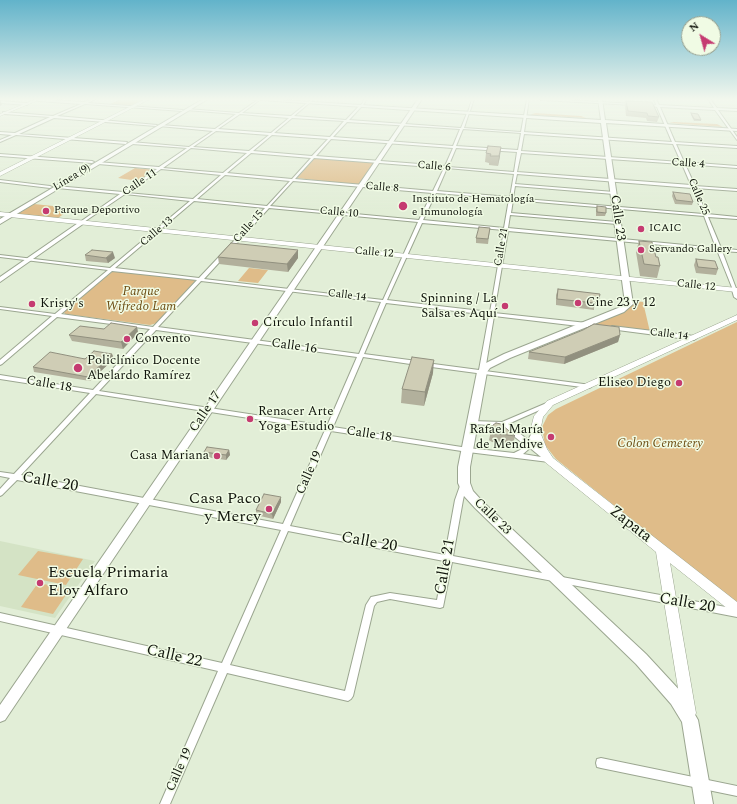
<!DOCTYPE html>
<html>
<head>
<meta charset="utf-8">
<style>
	body { margin:0 }
	#map { position:relative; width:737px; height:804px; overflow:hidden; background:#e2eed7; font-family:Spectral,serif }
	canvas { display:block }
	.north { position:absolute; left:681px; top:16px; width:40px; height:40px; box-sizing:border-box; background:#f0fbe4; border:1px solid #969f8e; border-radius:50%; rotate:323deg; font-size:11px; font-weight:700; line-height:16px; text-align:center; color:#10140c }
	.north::after { content:''; display:block; margin:auto; width:14px; height:18px; background:#c53b71; clip-path:polygon(50% 0,100% 100%,50% 72%,0 100%) }
</style>
</head>
<body>
<div id="map">
<canvas width="737" height="804"></canvas>
<div class="north">N</div>
</div>
<script>
const g = document.querySelector('canvas').getContext('2d');
g.lineJoin = 'round';
function paint(path, color) { g.fillStyle = color; g.fill(path, 'evenodd'); }
const poly = rows => new Path2D(rows.map(r => 'M' + r).join(''));
function strokePath(path, color, width, dash) { g.strokeStyle = color; g.lineWidth = width; g.lineCap = dash ? 'butt' : 'round'; g.setLineDash(dash || []); g.stroke(path); }
function write(font, color, halo, rows, align = 'center') {
  g.font = font + ' Spectral,serif'; g.lineWidth = 3; g.setLineDash([]); g.textBaseline = 'middle'; g.strokeStyle = halo; g.fillStyle = color; for (const [text, x, y, turn = 0] of rows) {
    g.save(); g.translate(x, y); g.rotate((+turn || 0) * Math.PI / 180); g.textAlign = isNaN(turn) ? turn : align; if (halo) g.strokeText(text, 0, 0); g.fillText(text, 0, 0); g.restore();
  }
}
paint(poly([
	[0,541,95,561,55,618,0,606]
]), '#d4e3c5');
paint(poly([
	[121,99,144,99,130,106,110,104],
	[535,113,581,116,586,118,530,115],
	[674,122,717,124,723,127,669,123],
	[319,158,372,162,375,164,361,184,356,185,297,178,314,159],
	[135,168,155,170,138,181,118,178],
	[34,204,72,208,58,218,18,214],
	[249,268,268,270,258,283,238,281],
	[118,271,193,279,195,281,157,323,150,325,65,314,64,312,112,272],
	[630,300,643,302,650,332,583,324,609,315],
	[737,322,737,604,556,459,545,445,542,427,548,415,556,409],
	[38,551,83,559,66,585,18,575],
	[38,583,70,589,53,614,21,607]
]), '#dfbc89');
const minor = poly([
	[37,99,84,102,92,99,95,99,88,103,183,110,182,111,85,104,57,116,157,125,156,126,54,118,19,134,127,142,126,144,16,135,0,142,0,140,12,135,0,134,0,132,15,133,50,117,4,114,3,112,53,116,81,104,38,101,37,99],
	[259,99,261,99,242,113,291,116,312,99,314,99,294,116,346,120,360,105,361,107,349,120,461,128,467,113,468,112,469,113,464,128,521,132,527,99,529,99,524,132,672,142,657,107,653,106,656,105,654,99,656,99,659,105,714,108,708,99,710,99,717,108,737,109,737,111,718,110,737,137,737,140,715,110,660,107,675,142,737,146,737,148,676,144,684,162,737,166,737,168,685,164,695,186,737,189,737,191,695,188,707,214,737,217,737,219,708,217,721,248,737,250,737,252,722,251,737,291,735,291,733,290,717,250,508,231,494,313,587,323,590,325,587,327,494,316,485,371,591,385,592,386,591,387,589,388,424,366,423,365,426,363,479,370,489,315,386,303,364,354,417,361,420,363,417,365,363,357,333,427,468,448,514,453,520,450,525,445,501,426,474,424,471,422,472,421,502,422,549,402,551,403,552,404,551,405,508,424,528,440,533,431,537,431,538,432,533,444,545,453,546,455,544,457,551,458,552,460,551,462,549,462,468,452,331,431,290,526,445,555,455,500,461,483,462,481,466,481,467,483,463,500,453,556,553,575,556,576,557,578,556,580,553,581,452,562,443,607,440,608,390,599,377,602,374,606,353,696,351,699,348,701,227,673,170,804,160,804,218,671,0,621,0,613,222,663,281,530,17,480,2,495,0,496,0,489,10,478,0,476,0,472,14,474,90,393,0,379,0,375,93,390,150,329,57,317,2,364,0,365,0,360,52,316,0,309,0,307,55,314,108,270,0,257,0,255,110,268,190,201,125,194,81,224,79,223,80,222,120,194,57,188,56,188,56,186,123,192,157,169,98,164,96,163,97,162,159,167,187,148,132,144,131,142,189,147,213,131,159,126,160,125,215,129,236,114,186,110,187,109,239,113,259,99],
	[240,114,289,118,271,133,218,129,240,114],
	[292,118,344,121,330,137,274,133,292,118],
	[347,122,460,129,453,146,333,137,347,122],
	[463,129,521,133,518,150,456,146,463,129],
	[216,131,269,135,249,151,193,147,216,131],
	[524,134,673,144,681,162,521,151,524,134],
	[272,135,328,139,312,156,253,151,272,135],
	[331,139,453,148,445,166,316,156,331,139],
	[191,148,247,153,223,173,163,168,191,148],
	[456,148,517,152,514,172,448,167,456,148],
	[251,153,311,158,292,179,227,173,251,153],
	[521,153,682,164,691,185,517,172,521,153],
	[314,158,444,168,433,191,295,179,314,158],
	[447,168,514,174,510,197,437,191,447,168],
	[161,169,221,175,193,199,127,193,161,169],
	[517,174,692,188,703,214,513,198,515,186,614,194,616,193,614,192,515,184,517,174],
	[225,175,290,181,267,206,197,199,225,175],
	[293,181,432,193,419,220,270,206,293,181],
	[436,193,509,199,504,228,423,220,436,193],
	[513,200,704,216,716,248,508,228,510,215,617,224,619,223,617,222,511,213,513,200],
	[194,201,265,208,199,278,115,268,194,201],
	[269,208,418,222,383,300,204,279,269,208],
	[422,223,504,230,490,312,387,300,422,223],
	[112,271,197,280,153,327,61,314,112,271],
	[201,281,381,302,359,354,158,327,201,281],
	[156,330,357,357,327,426,99,391,156,330],
	[96,394,325,430,283,524,21,475,96,394],
	[530,448,541,457,523,454,530,448],
	[288,531,444,561,437,600,390,593,371,597,366,605,345,691,230,665,288,531],
	[365,99,367,99,363,105,361,105,365,99],
	[472,99,474,99,470,111,468,112,472,99],
	[540,99,553,99,634,104,633,105,541,100,540,99],
	[0,101,27,103,28,104,27,105,0,103,0,101],
	[0,154,92,161,94,162,92,163,0,156,0,154],
	[0,180,50,186,52,187,50,188,0,182,0,180],
	[612,326,694,336,697,338,694,340,610,329,609,328,612,326],
	[562,577,737,609,737,617,562,583,559,582,558,580,559,578,562,577],
	[601,758,737,786,737,796,601,768,597,767,596,763,597,759,601,758]
]);
const tertiary = poly([
	[418,99,422,99,5,720,0,722,0,705,418,99],
	[81,221,84,223,83,224,0,282,0,277,81,221],
	[735,288,737,289,737,299,734,297,732,290,735,288]
]);
const secondary = poly([
	[36,99,41,99,0,116,0,114,36,99],
	[145,99,150,99,0,176,0,172,145,99],
	[0,212,737,288,737,292,0,216,0,212],
	[737,315,737,320,553,405,543,417,540,432,547,449,553,458,737,602,737,614,733,613,670,563,696,713,694,718,689,720,684,718,682,713,656,552,545,462,537,450,530,432,534,416,547,401,737,315]
]);
const primary = poly([
	[203,99,208,99,0,224,0,219,203,99],
	[245,99,265,99,601,120,598,99,602,99,605,120,737,129,737,131,606,123,633,304,624,312,510,358,490,368,487,372,470,467,470,483,473,491,483,502,646,654,683,694,698,720,713,804,695,804,682,722,671,704,636,664,475,508,464,496,458,483,458,467,477,372,484,364,504,354,618,308,625,303,601,123,245,99]
]);
strokePath(minor, '#9ba690', 2);
strokePath(tertiary, '#9ba690', 2);
strokePath(secondary, '#9ba690', 1);
strokePath(primary, '#9ba690', 2);
paint(minor, '#fff');
paint(tertiary, '#fff');
paint(secondary, '#fff');
paint(primary, '#fff');
paint(poly([
	[626,101,659,117,657,122,647,121,646,118,626,116,625,106],
	[691,113,701,120,701,121,694,121,691,115],
	[488,146,500,156,498,166,489,165,489,163,485,162,486,153],
	[673,192,693,202,692,205,675,204,672,196],
	[597,206,606,213,605,216,596,216,596,209],
	[490,228,488,244,476,243,476,238],
	[639,241,656,257,660,266,657,278,640,276,636,252],
	[298,250,298,258,288,272,219,264,218,257],
	[85,255,115,258,108,263,86,261],
	[696,259,718,269,716,275,696,273,694,265],
	[558,289,600,294,598,305,594,307,594,310,556,305,556,295],
	[137,327,138,333,123,349,72,341,69,335,104,329],
	[620,335,618,342,564,364,528,359,529,352],
	[112,354,114,359,90,381,34,372,33,367],
	[433,373,424,406,401,403,402,389],
	[491,431,515,436,513,445,492,442,489,440],
	[229,450,230,455,226,460,205,457,204,452],
	[281,497,281,502,273,519,256,515,256,510]
]), '#b2b09c');
paint(poly([
	[0,99,2,105,0,106],
	[501,147,500,156,498,166,499,156],
	[298,250,298,258,288,272,287,264],
	[113,252,115,258,108,263,106,258],
	[599,299,598,305,594,307,595,301],
	[137,327,138,333,123,349,121,342],
	[620,335,618,342,564,364,565,357],
	[112,354,114,359,90,381,88,377],
	[434,360,433,373,424,406,425,392],
	[229,450,230,455,226,460,226,455],
	[281,497,281,502,273,519,272,514]
]), '#91907f');
const building = poly([
	[626,101,652,102,659,117,648,116,647,113,628,111,626,101],
	[691,113,698,114,701,120,694,119,691,113],
	[488,146,501,147,499,156,490,156,491,154,486,153,488,146],
	[673,192,690,194,693,202,676,200,673,192],
	[597,206,606,207,606,213,597,212,597,206],
	[479,227,490,228,488,239,476,238,479,227],
	[639,241,652,242,656,257,658,257,660,266,644,264,639,241],
	[231,243,298,250,287,264,218,257,231,243],
	[92,250,113,252,106,258,85,255,92,250],
	[696,259,715,261,718,269,698,267,696,259],
	[558,289,600,294,599,299,595,301,595,303,557,299,558,289],
	[111,323,137,327,121,342,69,335,80,326,104,329,111,323],
	[594,324,619,327,620,335,565,357,529,352,583,330,594,324],
	[94,351,112,354,88,377,33,367,50,352,85,359,94,351],
	[412,357,434,360,425,392,402,389,412,357],
	[496,423,501,424,515,436,493,433,491,431,493,425,496,423],
	[207,447,229,450,226,455,204,452,207,447],
	[264,494,281,497,272,514,256,510,264,494]
]);
paint(building, '#cfcdb5');
strokePath(building, '#91907f', 1);
const sky = g.createLinearGradient(0, 0, 0, 211);
sky.addColorStop(0, '#62b3ca');
sky.addColorStop(0.47, '#f2f7ed');
sky.addColorStop(1, '#f2f7ed00');
g.fillStyle = sky;
g.fillRect(0, 0, 737, 211);
for (const [x, y, r, color] of [
	[403,206,5,"#c53b71"],
	[46,211,4,"#c53b71"],
	[641,229,4,"#c53b71"],
	[641,250,4,"#c53b71"],
	[578,303,4,"#c53b71"],
	[32,304,4,"#c53b71"],
	[505,306,4,"#c53b71"],
	[255,323,4,"#c53b71"],
	[127,339,4,"#c53b71"],
	[78,368,5,"#c53b71"],
	[679,383,4,"#c53b71"],
	[250,419,4,"#c53b71"],
	[551,437,4,"#c53b71"],
	[217,456,4,"#c53b71"],
	[269,509,4,"#c53b71"],
	[40,583,4,"#c53b71"]
]) { const dot = new Path2D(); dot.arc(x, y, r, 0, 2 * Math.PI); g.fillStyle = color; g.fill(dot); strokePath(dot, '#f0fbe4', 1.5); }
write('11px', '#10140c', '#f0fbe4', [
	["Calle 4",688,164,4],
	["Calle 6",434,167,5],
	["Línea (9)",72,178,-31],
	["Calle 11",140,183,-34],
	["Calle 8",382,188,5],
	["Calle 25",698,197,67],
	["Calle 10",339,213,5],
	["Calle 15",249,227,-48],
	["Calle 13",157,232,-40],
	["Calle 21",502,247,-80],
	["Calle 12",374,253,5],
	["Calle 12",696,286,6],
	["Calle 14",347,296,7],
	["Calle 14",669,335,7]
]);
write('11px', '#10140c', '#f0fbe4', [
	["Instituto de Hematología",412,200],
	["e Inmunología",412,213],
	["Parque Deportivo",54,211],
	["ICAIC",649,229],
	["Servando Gallery",649,250]
], 'left');
write('13px', '#10140c', '#f0fbe4', [
	["Calle 23",617,218,82],
	["Calle 16",294,347,8],
	["Calle 18",49,385,10],
	["Calle 17",206,412,-56],
	["Calle 18",369,435,9],
	["Calle 19",310,473,-66],
	["Calle 23",492,517,44],
	["Calle 19",180,770,-66]
]);
write('italic 13px', '#6d4d13', '#f0fbe4', [
	["Parque",141,292],
	["Wifredo Lam",141,307],
	["Colon Cemetery",660,444]
]);
write('13px', '#10140c', '#f0fbe4', [
	["Spinning / La",497,299,"right"],
	["Salsa es Aquí",497,314,"right"],
	["Cine 23 y 12",586,303],
	["Kristy's",40,304],
	["Círculo Infantil",263,323],
	["Convento",135,339],
	["Policlínico Docente",87,361],
	["Abelardo Ramírez",87,376],
	["Eliseo Diego",671,383,"right"],
	["Renacer Arte",258,412],
	["Yoga Estudio",258,427],
	["Rafael María",543,430,"right"],
	["de Mendive",543,445,"right"],
	["Casa Mariana",209,456,"right"]
], 'left');
write('16px', '#10140c', '#f0fbe4', [
	["Calle 20",50,483,10],
	["Zapata",630,525,38],
	["Calle 20",369,543,10],
	["Calle 21",446,567,-80],
	["Calle 20",687,604,10],
	["Calle 22",174,657,13]
]);
write('16px', '#10140c', '#f0fbe4', [
	["Casa Paco",261,500],
	["y Mercy",261,518],
	["Escuela Primaria",48,574,"left"],
	["Eloy Alfaro",48,592,"left"]
], 'right');
</script>
</body>
</html>
